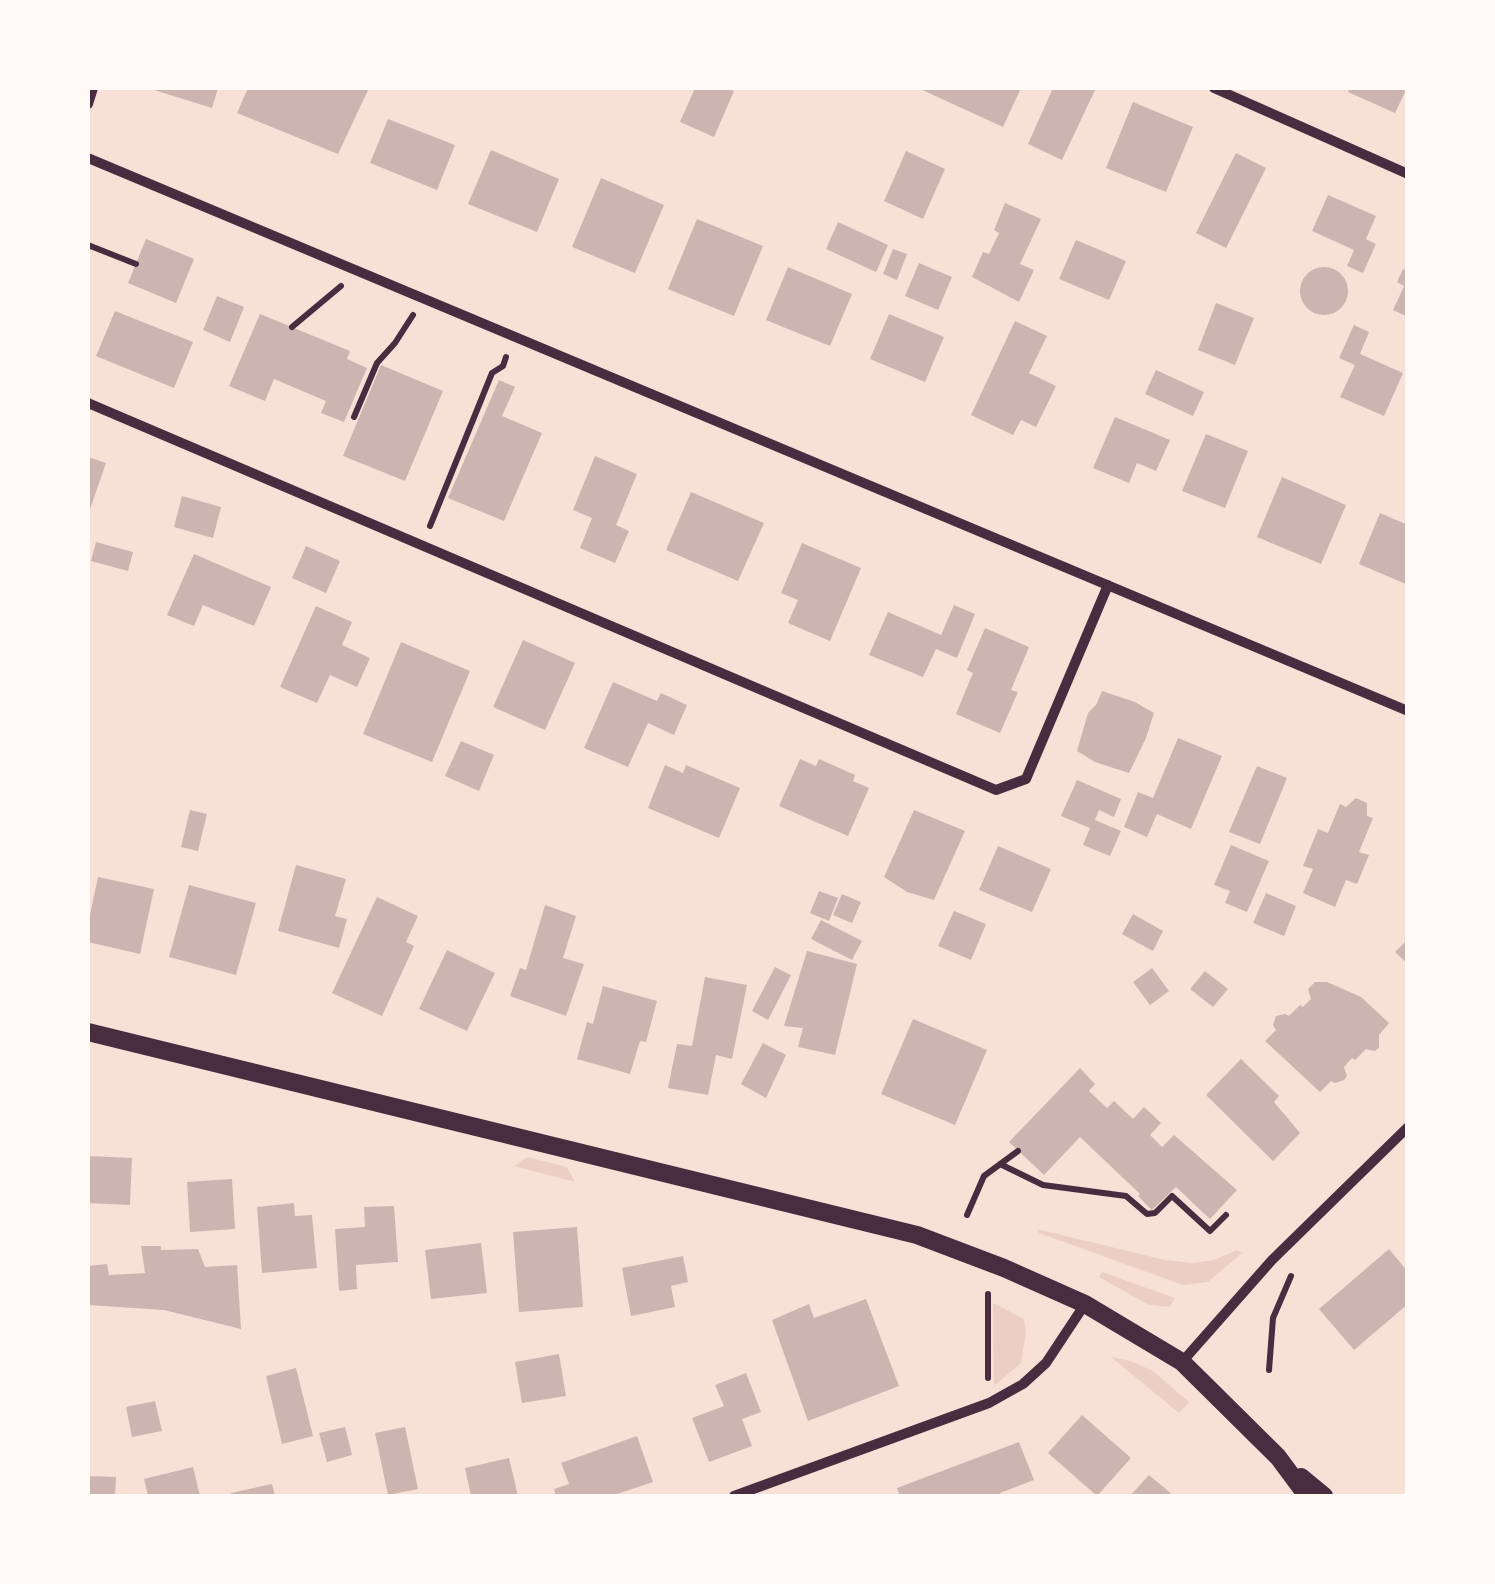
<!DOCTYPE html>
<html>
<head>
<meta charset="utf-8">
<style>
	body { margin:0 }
	#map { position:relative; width:1495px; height:1584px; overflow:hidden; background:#f7e1d7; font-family:"PT Sans Narrow",sans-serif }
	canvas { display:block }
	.frame { position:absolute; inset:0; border:90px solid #fffaf5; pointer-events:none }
</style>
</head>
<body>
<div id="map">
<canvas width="1495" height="1584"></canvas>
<div class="frame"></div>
</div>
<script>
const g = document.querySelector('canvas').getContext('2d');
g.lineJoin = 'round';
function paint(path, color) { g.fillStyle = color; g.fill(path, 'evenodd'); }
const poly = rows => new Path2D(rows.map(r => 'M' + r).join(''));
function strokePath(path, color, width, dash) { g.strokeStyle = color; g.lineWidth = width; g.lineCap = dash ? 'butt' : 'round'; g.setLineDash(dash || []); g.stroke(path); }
paint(poly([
	[527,1157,567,1167,575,1182,514,1166],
	[1037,1229,1165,1260,1193,1263,1214,1260,1237,1250,1242,1253,1208,1282,1183,1285,1039,1233],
	[1102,1272,1175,1298,1170,1307,1149,1305,1099,1277],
	[993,1303,1024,1319,1026,1333,1021,1363,994,1386],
	[1111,1357,1131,1361,1153,1371,1189,1402,1179,1413]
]), '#ebcfc5');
paint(poly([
	[155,88,218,88,212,108,154,90],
	[248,88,369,88,338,154,237,113],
	[695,88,727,88,734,91,714,137,680,122],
	[918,88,1021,88,1003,127],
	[1053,88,1096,88,1062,160,1028,144],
	[1350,88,1407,88,1395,113,1348,92],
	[1133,102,1193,127,1166,192,1106,168],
	[388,119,455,145,437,190,370,163],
	[491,150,559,179,537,232,468,204],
	[906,151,945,169,923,219,884,201],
	[1236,153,1266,168,1226,248,1196,233],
	[601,178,664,205,635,273,572,247],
	[1328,195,1376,216,1366,239,1376,244,1363,273,1347,266,1354,250,1312,231],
	[1005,203,1041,219,1020,264,1034,270,1019,302,972,277,983,252,989,254,999,233,994,230],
	[697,219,763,246,734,316,668,289],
	[838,222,888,245,876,272,826,249],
	[146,239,194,259,176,303,128,283],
	[1076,240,1126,261,1109,300,1059,279],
	[893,249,907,254,897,280,883,274],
	[919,263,952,277,938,310,905,296],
	'1300 291a24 24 0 1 1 48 0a24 24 0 1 1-48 0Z',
	[788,267,852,294,830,346,766,320],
	[1403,269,1408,271,1408,317,1393,310,1404,286,1397,282],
	[217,296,244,307,230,342,203,330],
	[1216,303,1254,318,1235,365,1198,350],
	[115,311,193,342,174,388,96,356],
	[260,314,350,351,347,359,367,368,344,422,321,413,326,401,274,379,265,401,229,386],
	[889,314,944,337,925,382,870,359],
	[1015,321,1047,336,1029,373,1056,386,1036,427,1021,420,1013,435,971,415],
	[1354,325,1369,332,1360,354,1403,373,1384,416,1340,397,1355,365,1339,358],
	[381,365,443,391,405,481,343,456],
	[1156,370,1204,392,1193,416,1145,394],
	[499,380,515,387,502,416,542,433,504,521,448,498],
	[1115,417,1170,440,1156,471,1137,463,1129,483,1093,468],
	[1206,434,1248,451,1225,508,1182,491],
	[595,456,637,474,616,525,629,531,615,563,580,548,592,518,573,510],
	[88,457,106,463,88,515],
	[1282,477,1346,505,1321,564,1257,537],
	[691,492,764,523,738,581,666,550],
	[182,496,221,507,213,538,174,527],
	[1380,513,1408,525,1408,585,1359,564],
	[96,542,133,552,128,571,91,561],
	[802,543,861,568,830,641,788,623,798,600,781,593],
	[306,546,340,561,326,593,292,578],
	[194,554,271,587,254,626,203,605,194,626,167,615],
	[954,605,975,614,957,658,936,649,923,677,869,655,888,612,941,635],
	[316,606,352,622,342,645,370,658,357,687,330,675,317,703,280,687],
	[985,628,1029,647,1011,690,1018,692,1000,733,956,714,973,673,967,670],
	[523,640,575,663,545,730,493,707],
	[401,642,470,671,432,762,363,734],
	[613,682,657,701,661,693,687,705,674,735,648,723,628,767,584,748],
	[1102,691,1135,702,1154,713,1146,738,1129,773,1095,762,1077,751,1088,713,1096,705],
	[1178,738,1222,756,1191,829,1157,814,1147,837,1124,827,1138,792,1153,798],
	[461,741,494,755,479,791,445,776],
	[800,759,816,766,819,759,855,775,853,781,869,788,848,836,779,806],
	[665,765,683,773,686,765,740,788,719,838,648,808],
	[1257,766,1287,778,1260,844,1229,832],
	[1077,780,1121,799,1114,817,1099,810,1095,820,1121,831,1110,856,1083,845,1090,828,1061,816],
	[1356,798,1367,803,1367,816,1373,818,1359,852,1369,855,1357,884,1346,880,1335,907,1303,893,1313,869,1303,866,1318,829,1328,833,1340,804,1346,807],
	[190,810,207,814,198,851,181,847],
	[914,810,965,831,934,900,907,892,884,877],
	[1231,845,1269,861,1247,912,1225,903,1230,891,1214,885],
	[998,846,1051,869,1032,912,979,890],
	[296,865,346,879,335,916,347,919,339,948,278,931],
	[98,877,154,889,140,954,88,942,88,924],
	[189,885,256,903,236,975,169,957],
	[819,891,838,898,829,921,810,913],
	[1266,893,1296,906,1284,936,1253,923],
	[842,894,861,902,852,923,833,915],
	[377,897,418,916,406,942,414,946,382,1016,332,993],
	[545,905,576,916,563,958,584,964,566,1016,510,996,520,968,526,970],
	[954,911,986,924,971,960,938,946],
	[1133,914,1163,931,1153,951,1122,934],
	[821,920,862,941,852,960,811,939],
	[1408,939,1408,964,1395,952],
	[447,950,495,973,467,1031,419,1009],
	[807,951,857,964,835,1055,798,1047,803,1028,784,1026],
	[775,967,791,975,768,1020,752,1011],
	[1152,968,1169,991,1150,1005,1133,982],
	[1205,971,1228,989,1213,1007,1190,989],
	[705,977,747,985,732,1059,716,1055,708,1095,668,1088,677,1044,692,1046],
	[1315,982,1327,982,1361,997,1389,1023,1379,1035,1379,1048,1375,1051,1366,1049,1355,1060,1352,1058,1344,1067,1347,1076,1344,1080,1335,1083,1331,1081,1320,1092,1265,1041,1276,1030,1273,1025,1276,1016,1285,1014,1289,1016,1300,1005,1303,1007,1311,999,1308,989],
	[603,986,657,1001,646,1042,640,1041,630,1074,577,1059,587,1022,593,1024],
	[913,1019,987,1050,955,1125,881,1094],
	[763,1043,786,1055,766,1098,741,1084],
	[1241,1059,1279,1096,1274,1102,1300,1133,1273,1161,1206,1095],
	[1080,1068,1095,1084,1089,1091,1107,1108,1114,1101,1133,1119,1144,1107,1161,1123,1150,1135,1162,1147,1174,1135,1237,1190,1210,1219,1176,1187,1152,1210,1138,1196,1140,1194,1080,1137,1044,1175,1009,1142],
	[88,1156,132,1158,130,1205,88,1203],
	[232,1179,235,1229,190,1232,187,1182],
	[294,1203,295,1216,312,1215,317,1268,262,1273,257,1207],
	[394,1206,398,1262,356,1265,357,1289,339,1291,335,1229,365,1227,364,1207],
	[577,1227,583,1307,519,1312,513,1232],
	[481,1243,487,1293,431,1299,425,1250],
	[141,1246,161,1246,161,1250,198,1249,205,1267,237,1265,241,1329,164,1310,88,1305,88,1266,107,1264,109,1275,145,1273],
	[1389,1249,1408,1272,1408,1304,1354,1350,1319,1309],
	[683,1256,688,1282,671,1286,675,1307,631,1316,622,1268],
	[866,1299,899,1386,808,1421,772,1320,809,1304,814,1318],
	[559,1354,566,1396,522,1403,515,1362],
	[296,1368,313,1436,282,1444,266,1376],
	[746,1373,761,1412,742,1419,752,1446,709,1462,692,1418,724,1406,715,1385],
	[155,1401,162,1431,132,1437,126,1407],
	[1082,1415,1131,1458,1097,1496,1048,1453],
	[345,1427,352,1455,327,1462,319,1433],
	[405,1427,418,1489,388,1495,375,1433],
	[637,1436,653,1482,611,1496,556,1496,554,1489,569,1484,561,1463],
	[1019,1442,1034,1480,1000,1493,1001,1496,900,1496,897,1488],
	[509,1458,518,1496,471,1496,465,1468],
	[193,1467,200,1496,148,1496,144,1479],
	[1149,1475,1174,1496,1130,1496],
	[88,1476,116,1477,115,1496,88,1496],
	[272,1484,275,1496,232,1496,231,1493]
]), '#ccb4b1');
strokePath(poly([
	[88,245,136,264],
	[292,327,341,286],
	[354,417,377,363,395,343,413,315],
	[430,526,492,373,503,366,506,357],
	[1000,1164,1043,1185,1126,1196,1147,1214,1155,1213,1172,1196,1210,1231,1226,1215],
	[967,1215,984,1176,1018,1151],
	[988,1294,988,1378],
	[1269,1370,1273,1318,1291,1276]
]), '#4a2c40', 6);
strokePath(poly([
	[1214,88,1408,174],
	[88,104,93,88],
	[88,158,1408,711],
	[88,403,996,790,1026,779,1108,585],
	[1182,1362,1272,1260,1408,1127],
	[734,1496,989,1403,1023,1384,1046,1363,1085,1304]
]), '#4a2c40', 10);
strokePath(poly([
	[88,1032,917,1235,1004,1268,1085,1304,1182,1362,1278,1457,1307,1496],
	[1301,1477,1324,1496]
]), '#4a2c40', 18);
</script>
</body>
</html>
